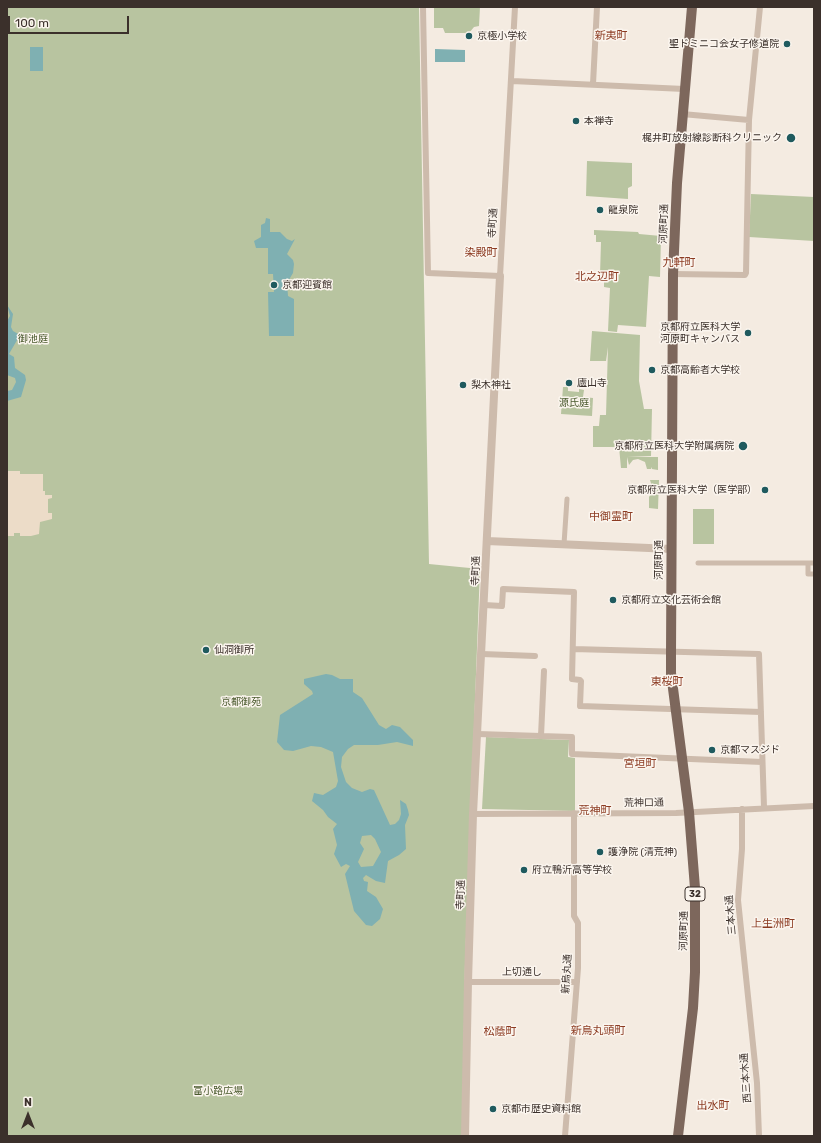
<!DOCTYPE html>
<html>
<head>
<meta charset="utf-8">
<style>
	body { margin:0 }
	#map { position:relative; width:821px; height:1143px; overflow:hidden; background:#f4ebe1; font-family:Rubik,sans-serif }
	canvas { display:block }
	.frame { position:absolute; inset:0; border:8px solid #3b302b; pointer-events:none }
	.north { position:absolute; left:8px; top:1095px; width:40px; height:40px; -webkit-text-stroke:3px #fbf5ee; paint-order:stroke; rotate:0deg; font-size:11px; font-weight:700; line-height:16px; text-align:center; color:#3b302b }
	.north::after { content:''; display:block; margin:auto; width:14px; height:18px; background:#3b302b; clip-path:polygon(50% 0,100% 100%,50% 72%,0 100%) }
	.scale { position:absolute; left:8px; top:16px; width:121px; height:18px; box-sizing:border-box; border:2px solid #3b302b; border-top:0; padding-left:5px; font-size:12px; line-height:14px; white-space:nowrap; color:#3b302b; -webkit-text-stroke:3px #fbf5ee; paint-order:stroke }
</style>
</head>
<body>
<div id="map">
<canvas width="821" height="1143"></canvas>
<div class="frame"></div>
<div class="north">N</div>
<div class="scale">100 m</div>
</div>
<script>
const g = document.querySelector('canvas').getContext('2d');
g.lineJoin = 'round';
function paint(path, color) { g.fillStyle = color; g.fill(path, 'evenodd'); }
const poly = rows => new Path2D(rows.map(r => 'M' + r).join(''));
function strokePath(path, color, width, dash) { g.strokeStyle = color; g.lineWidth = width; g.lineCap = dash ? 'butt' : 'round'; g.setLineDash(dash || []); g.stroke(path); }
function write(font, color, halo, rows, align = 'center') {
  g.font = font + ' Rubik,"Noto Sans JP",sans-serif'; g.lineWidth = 3; g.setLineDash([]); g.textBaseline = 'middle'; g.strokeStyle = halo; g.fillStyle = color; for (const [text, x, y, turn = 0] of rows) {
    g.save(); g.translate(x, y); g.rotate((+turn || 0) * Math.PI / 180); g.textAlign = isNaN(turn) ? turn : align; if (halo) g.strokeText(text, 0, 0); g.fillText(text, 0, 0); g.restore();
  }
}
paint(poly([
	[7,7,419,7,429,564,480,569,465,963,462,1136,7,1136],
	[434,7,480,7,479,26,474,27,469,33,445,33,443,28,434,28],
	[587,161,632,163,632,186,628,188,628,199,586,196],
	[751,194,814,197,814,241,749,237],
	[594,230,638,232,639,234,661,236,660,277,649,276,646,327,618,325,617,332,608,331,610,288,604,287,604,275,600,275,601,242,596,242,596,235,594,235],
	[592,331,640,335,639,381,644,409,652,409,651,456,627,457,627,468,621,468,619,447,593,447,593,426,599,426,600,415,606,415,608,347,606,361,590,361],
	[563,387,568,387,568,391,579,392,579,389,584,390,583,397,593,398,592,416,561,414],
	[627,457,658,457,658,470,652,469,652,467,651,469,647,469,645,462,638,459,633,460,629,465],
	[650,480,659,480,658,509,649,508,649,497,653,490],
	[693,509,714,509,714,544,693,544],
	[486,737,569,740,568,757,575,758,575,811,482,809]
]), '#b8c4a0');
paint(poly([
	[7,471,20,471,20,474,43,474,43,491,45,491,45,495,52,495,52,498,48,499,48,513,52,513,52,519,40,522,39,534,31,536,20,536,20,533,14,533,14,536,7,536]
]), '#ecdcc8');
paint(poly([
	[30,47,43,47,43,71,30,71],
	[435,49,465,50,465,62,435,62],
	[266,218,270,219,270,232,280,232,287,239,292,241,295,239,287,254,293,260,294,264,293,273,287,283,288,296,294,299,294,336,269,336,268,292,274,292,273,274,268,274,268,248,256,248,254,241,261,237,261,225,265,223],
	[7,305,13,314,11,327,13,331,20,335,9,354,14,357,15,368,25,375,26,380,21,397,7,401,7,391,12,390,16,382,15,378,7,375,7,321,10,316],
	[326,674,332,675,340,679,353,679,353,692,362,698,379,725,386,729,392,725,400,727,413,740,413,746,397,742,378,745,354,745,348,749,342,757,341,767,346,782,352,788,362,792,370,789,374,790,390,825,395,824,399,820,401,814,400,800,406,804,408,810,409,815,405,825,406,849,399,855,388,861,385,883,376,881,366,875,363,878,364,881,368,882,367,891,376,897,383,909,380,919,372,926,366,925,354,911,345,874,350,866,346,864,341,867,334,854,337,845,333,829,337,824,328,817,323,810,312,801,314,793,323,795,336,787,338,781,333,752,321,747,311,746,293,751,284,750,277,742,280,715,313,694,312,691,304,684,304,679],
	[371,835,375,839,381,852,373,866,361,867,358,862,364,849,360,843,362,836]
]), '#7fb0b2');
strokePath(poly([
	[564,544,567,499],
	[698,563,814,563],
	[808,563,808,574,814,574]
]), '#cdbbac', 5);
strokePath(poly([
	[423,7,428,273,500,276,515,7],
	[512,81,684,89],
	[593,84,597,7],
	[682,114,749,120],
	[673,274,745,275,746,273,749,120,760,7],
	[484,605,502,606,503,589,574,592,572,679,580,680,581,681,580,706,761,712],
	[573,649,759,654,764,807],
	[482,654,535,656],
	[478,734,572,737,572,754,762,762],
	[541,736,544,671],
	[742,809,742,849,738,900,757,1083,759,1136],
	[473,814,676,813,814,806],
	[468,982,577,982],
	[565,1136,578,968,578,923,574,916,574,813]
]), '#cdbbac', 6);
strokePath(poly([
	[487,541,672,549],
	[465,1136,468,982,473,814,500,276]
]), '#cdbbac', 8);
strokePath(poly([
	[678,1136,693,1008,695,972,695,888,689,812,671,673,671,653,673,274,677,183,692,7]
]), '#7d675c', 10);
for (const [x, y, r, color] of [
	[469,36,4,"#1f5a5e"],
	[787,44,4,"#1f5a5e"],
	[576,121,4,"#1f5a5e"],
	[791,138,5,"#1f5a5e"],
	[600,210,4,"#1f5a5e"],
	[274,285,4,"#1f5a5e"],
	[748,333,4,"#1f5a5e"],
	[652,370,4,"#1f5a5e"],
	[569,383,4,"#1f5a5e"],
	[463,385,4,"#1f5a5e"],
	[743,446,5,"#1f5a5e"],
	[765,490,4,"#1f5a5e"],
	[613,600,4,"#1f5a5e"],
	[206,650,4,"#1f5a5e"],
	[712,750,4,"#1f5a5e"],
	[600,852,4,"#1f5a5e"],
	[524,870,4,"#1f5a5e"],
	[493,1109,4,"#1f5a5e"]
]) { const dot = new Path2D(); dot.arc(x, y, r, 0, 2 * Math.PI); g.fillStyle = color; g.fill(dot); strokePath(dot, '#fbf5ee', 1.5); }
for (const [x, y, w] of [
	[695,894,20]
]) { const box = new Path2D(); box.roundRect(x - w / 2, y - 7, w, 14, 3); g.fillStyle = '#fbf5ee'; g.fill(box); strokePath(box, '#3b302b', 1); }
write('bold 9px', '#3b302b', null, [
	["32",695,894]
]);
write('10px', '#3b302b', '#fbf5ee', [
	["京極小学校",477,36],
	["聖ドミニコ会女子修道院",779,44,"right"],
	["本禅寺",584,121],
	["梶井町放射線診断科クリニック",782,138,"right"],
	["龍泉院",608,210],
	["京都迎賓館",282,285],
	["京都府立医科大学",740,327,"right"],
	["河原町キャンパス",740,339,"right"],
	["京都高齢者大学校",660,370],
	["廬山寺",577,383],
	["梨木神社",471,385],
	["京都府立医科大学附属病院",734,446,"right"],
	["京都府立医科大学（医学部）",757,490,"right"],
	["京都府立文化芸術会館",621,600],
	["仙洞御所",214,650],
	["京都マスジド",720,750],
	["護浄院 (清荒神)",608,852],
	["府立鴨沂高等学校",532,870],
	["京都市歴史資料館",501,1109]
], 'left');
write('10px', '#3b302b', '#fbf5ee', [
	["寺町通",493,223,-87],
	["河原町通",664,224,-88],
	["河原町通",659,560,-90],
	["寺町通",476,571,-88],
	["荒神口通",644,803,-1],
	["寺町通",461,895,-88],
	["三本木通",731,915,-95],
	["河原町通",684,931,-89],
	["上切通し",522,972],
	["新烏丸通",567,974,-87],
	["西三本木通",746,1078,-94]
]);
write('10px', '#4a5a2e', '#fbf5ee', [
	["御池庭",33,339],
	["源氏庭",574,403],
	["京都御苑",241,702],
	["富小路広場",218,1091]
]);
write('11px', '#8c3b22', '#fbf5ee', [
	["新夷町",611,36],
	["染殿町",481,253],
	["九軒町",679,263],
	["北之辺町",597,277],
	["中御霊町",611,517],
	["東桜町",667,682],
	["宮垣町",640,764],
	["荒神町",595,811],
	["上生洲町",773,924],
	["新烏丸頭町",598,1031],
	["松蔭町",500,1032],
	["出水町",713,1106]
]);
</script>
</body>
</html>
